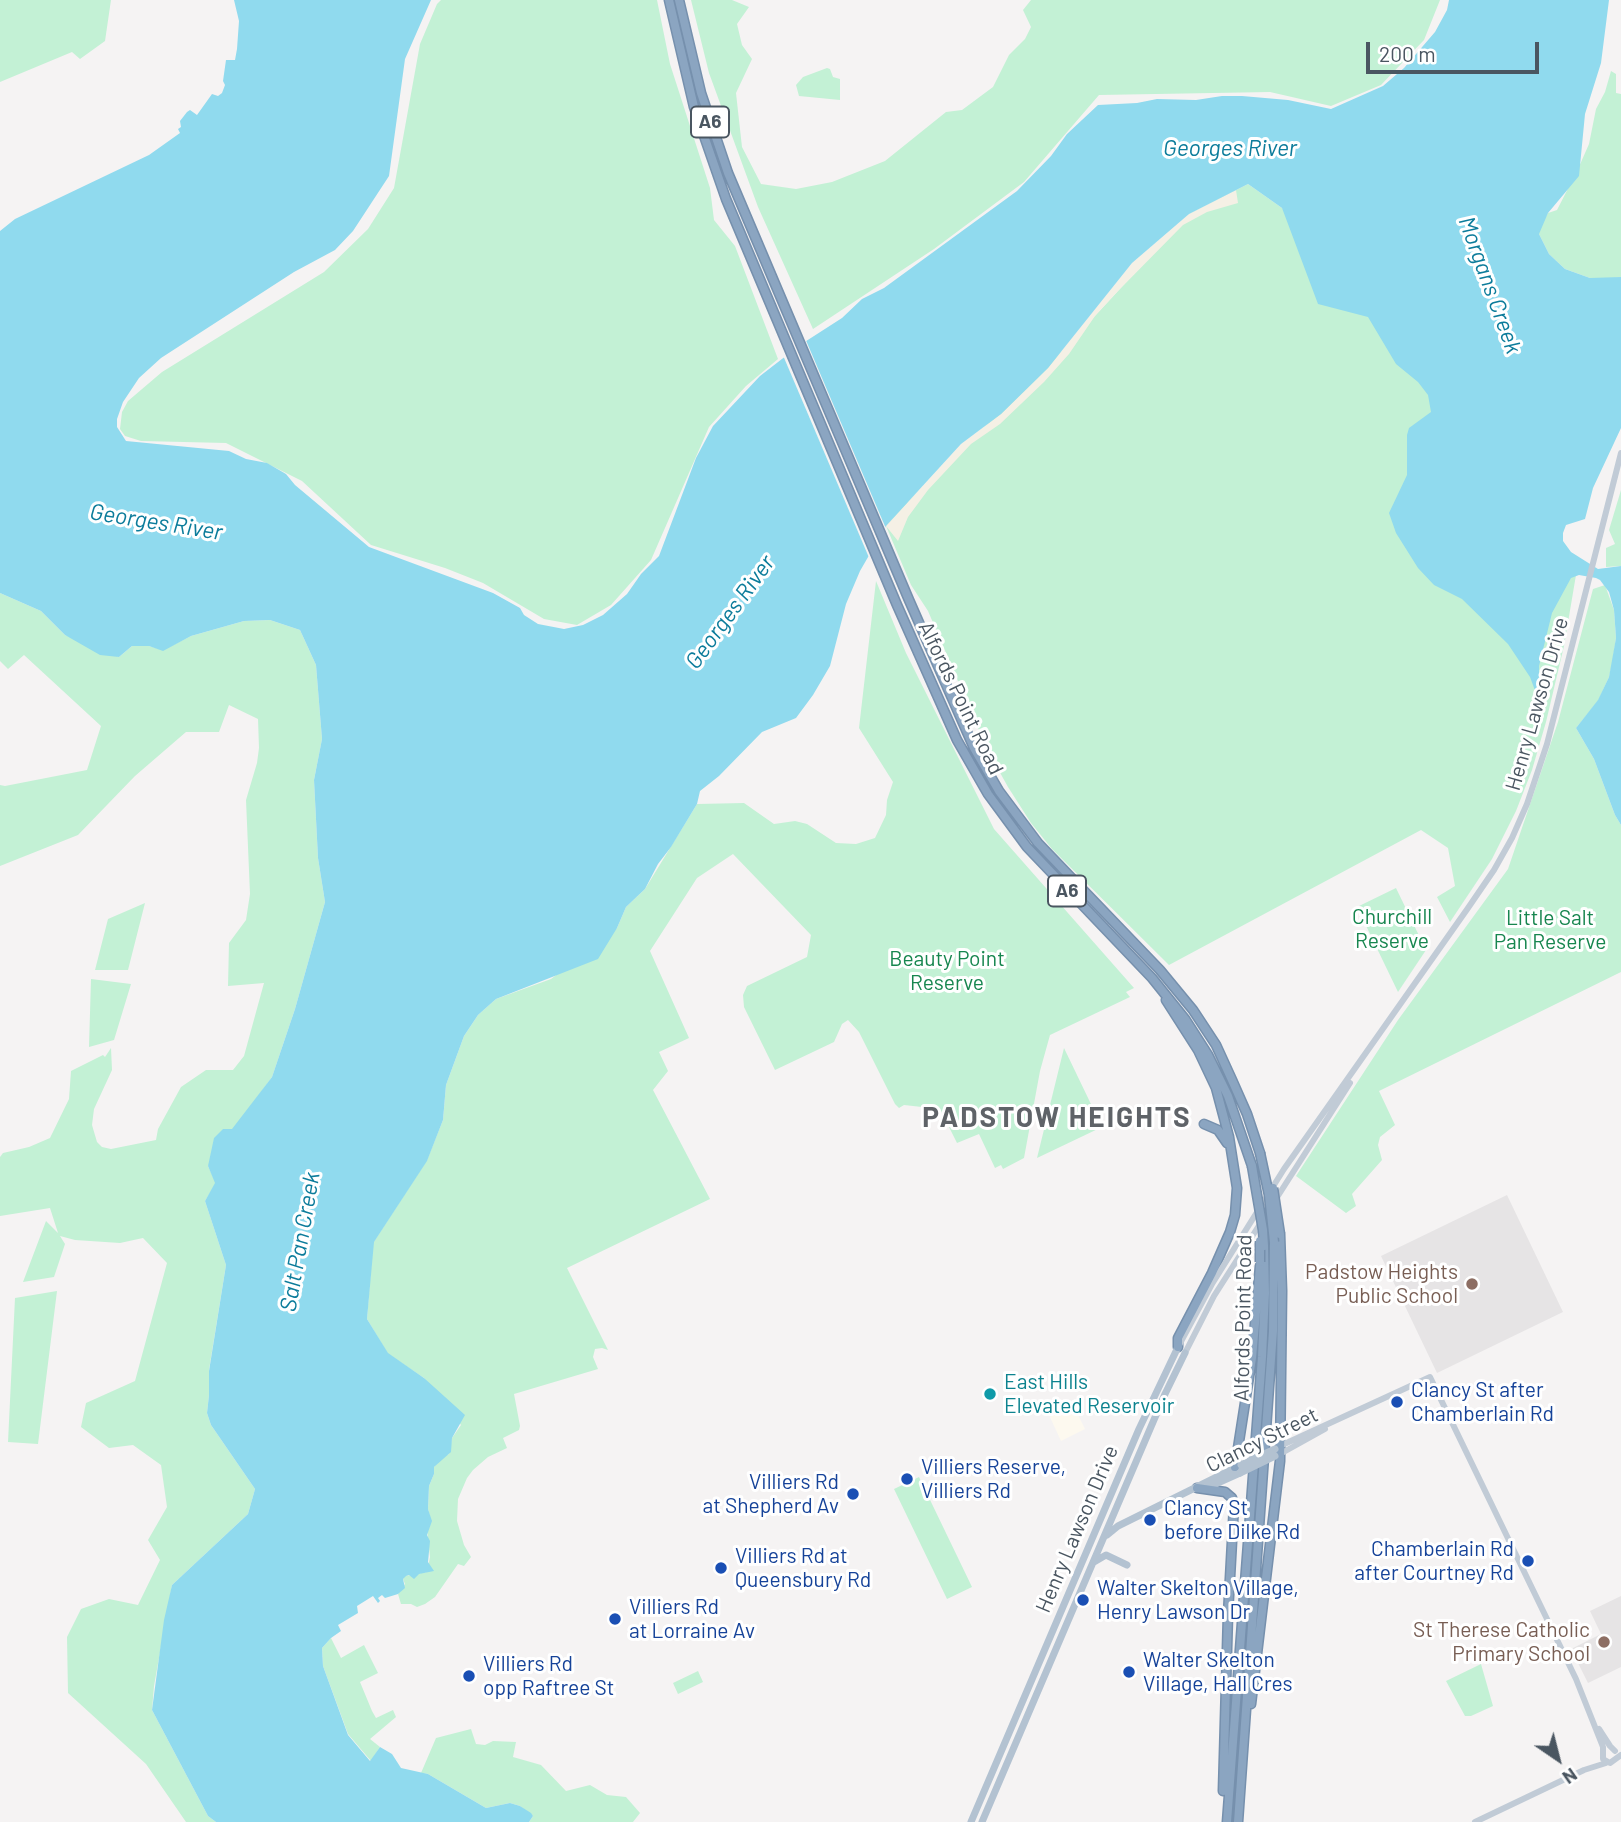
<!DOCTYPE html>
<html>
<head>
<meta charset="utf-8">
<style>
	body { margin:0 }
	#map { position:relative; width:1621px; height:1822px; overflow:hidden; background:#f5f3f3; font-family:Barlow,sans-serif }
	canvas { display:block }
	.north { position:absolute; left:1523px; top:1724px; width:70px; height:70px; -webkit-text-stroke:5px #fff; paint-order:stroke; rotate:145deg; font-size:19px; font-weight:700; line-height:28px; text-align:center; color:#4a5661 }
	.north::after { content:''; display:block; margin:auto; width:24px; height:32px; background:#4a5661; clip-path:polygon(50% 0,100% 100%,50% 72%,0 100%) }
	.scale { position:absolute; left:1366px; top:42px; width:173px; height:32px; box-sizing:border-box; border:4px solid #4a5661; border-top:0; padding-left:9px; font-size:21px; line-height:24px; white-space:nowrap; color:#4a5661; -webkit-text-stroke:5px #fff; paint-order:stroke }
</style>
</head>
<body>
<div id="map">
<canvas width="1621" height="1822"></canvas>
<div class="north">N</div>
<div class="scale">200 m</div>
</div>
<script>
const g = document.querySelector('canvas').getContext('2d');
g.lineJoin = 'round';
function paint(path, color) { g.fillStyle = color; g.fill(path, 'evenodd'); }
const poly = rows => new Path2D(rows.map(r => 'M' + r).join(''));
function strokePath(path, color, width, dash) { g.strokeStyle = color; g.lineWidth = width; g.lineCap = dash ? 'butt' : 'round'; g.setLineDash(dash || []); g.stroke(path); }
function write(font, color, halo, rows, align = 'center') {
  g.font = font + ' Barlow,sans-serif'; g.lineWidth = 6; g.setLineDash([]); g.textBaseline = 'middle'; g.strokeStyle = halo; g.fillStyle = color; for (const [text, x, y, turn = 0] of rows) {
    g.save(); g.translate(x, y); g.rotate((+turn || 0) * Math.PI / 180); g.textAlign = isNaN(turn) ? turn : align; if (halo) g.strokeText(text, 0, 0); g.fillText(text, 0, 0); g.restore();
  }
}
paint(poly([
	[1072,1403,1085,1429,1061,1441,1050,1417,1052,1413]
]), '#fdf9ef');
paint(poly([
	[1507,1195,1563,1312,1437,1373,1381,1256],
	[1621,1596,1621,1667,1588,1683,1571,1649,1601,1634,1590,1611]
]), '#e6e4e5');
paint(poly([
	[0,0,111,0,105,41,80,59,72,52,0,82],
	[441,0,657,0,670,64,710,188,714,220,735,246,778,359,746,386,709,427,651,560,611,605,577,625,544,619,483,583,445,568,371,545,302,481,226,443,141,441,125,436,120,429,122,412,128,401,162,372,324,272,368,229,394,188,420,44,437,4],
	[691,0,732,0,749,7,737,24,742,45,752,59,736,93,742,147,761,184,796,189,832,182,885,161,946,112,962,110,993,87,1009,55,1025,39,1031,27,1023,10,1031,0,1440,0,1424,40,1381,85,1331,106,1270,92,1099,95,1024,182,934,249,813,329,758,207,709,73],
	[827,68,830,69,833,77,840,79,840,100,799,96,796,85,803,77],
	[1611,71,1616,74,1616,93,1621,94,1621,277,1608,279,1590,278,1565,269,1549,254,1539,234,1539,229,1548,213,1557,210,1578,169,1589,144,1596,109,1605,92],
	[1248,184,1282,208,1378,308,1551,584,1576,575,1564,646,1546,722,1532,770,1516,811,1492,859,1450,922,1437,897,1455,886,1448,848,1421,830,1169,965,1052,849,1031,823,1008,787,988,751,928,611,911,585,886,526,904,505,1068,345,1189,214],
	[1621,490,1621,566,1606,567,1606,548,1615,544,1609,530],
	[876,581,906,653,994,829,1134,988,1126,992,1130,997,1050,1035,1040,1071,1024,1158,1003,1169,1001,1165,995,1168,979,1134,957,1143,940,1109,904,1105,899,1108,895,1104,859,1032,848,1020,842,1024,834,1042,775,1070,744,1007,743,995,747,986,807,957,811,935,733,854,697,878,650,951,689,1038,659,1052,668,1071,653,1090,710,1199,567,1268,608,1350,602,1348,595,1349,593,1357,598,1369,514,1394,520,1426,519,1430,503,1438,507,1448,488,1457,473,1470,467,1478,458,1499,457,1521,464,1545,471,1557,464,1566,458,1564,435,1597,425,1604,417,1607,411,1604,401,1604,398,1594,405,1584,403,1579,405,1576,427,1572,430,1557,427,1529,431,1521,428,1509,429,1486,434,1474,434,1467,443,1456,449,1454,452,1438,461,1425,424,1378,388,1354,367,1319,373,1243,427,1160,443,1120,446,1085,464,1036,478,1015,496,999,551,979,617,928,626,907,645,889,697,804,744,803,774,824,795,821,807,824,836,843,856,844,875,838,886,815,887,800,893,782,859,728],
	[1605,585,1614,610,1616,638,1612,665,1609,677,1598,701,1576,728,1594,759,1615,815,1621,825,1621,972,1379,1091,1395,1125,1380,1137,1378,1145,1382,1160,1352,1194,1356,1206,1346,1213,1296,1176,1398,1020,1508,869,1558,722,1593,589],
	[0,593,41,611,65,635,119,657,132,646,149,646,163,650,191,636,244,621,270,620,300,630,316,665,322,739,314,780,318,858,325,902,295,1009,272,1077,208,1166,216,1183,205,1201,226,1265,209,1370,209,1395,207,1413,211,1425,255,1489,248,1514,172,1585,154,1686,152,1710,208,1816,216,1822,186,1822,146,1764,68,1693,67,1637,81,1609,109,1599,138,1605,160,1560,148,1540,167,1507,161,1465,133,1445,109,1448,81,1427,86,1403,135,1381,167,1263,143,1238,120,1243,75,1240,60,1236,65,1244,54,1277,23,1282,46,1221,58,1233,50,1208,0,1216,0,1157,3,1153,29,1147,50,1138,69,1099,71,1071,103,1055,105,1057,111,1048,112,1070,94,1109,92,1125,97,1142,102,1147,111,1149,156,1140,158,1129,181,1087,206,1070,233,1070,244,1056,264,983,228,986,229,943,246,920,250,894,246,800,257,763,259,748,258,719,229,705,219,732,186,732,135,776,78,835,0,866,0,785,5,786,87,770,101,726,24,655,8,669,0,661],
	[1396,888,1426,950,1398,992,1357,907],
	[145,903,128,970,95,970,108,919],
	[91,979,131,984,114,1040,89,1047],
	[1064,1048,1102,1127,1037,1158],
	[57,1291,38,1444,8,1442,15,1298],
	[919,1477,972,1587,947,1599,894,1489],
	[331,1638,341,1658,364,1645,378,1673,360,1682,372,1711,376,1718,393,1710,396,1717,370,1739,380,1747,371,1761,348,1734,323,1666,322,1648],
	[1481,1664,1493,1706,1471,1716,1465,1716,1446,1681],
	[698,1671,703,1682,678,1694,673,1683],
	[471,1729,476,1744,485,1745,493,1741,516,1742,513,1757,541,1765,566,1791,590,1785,607,1795,626,1797,640,1813,633,1822,529,1822,533,1816,520,1806,510,1803,486,1808,428,1774,421,1773,436,1738]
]), '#c3f1d5');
paint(poly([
	[1236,190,1238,203,1207,212,1183,225,1119,290,1095,316,1069,354,1044,382,1000,424,971,444,928,490,908,517,898,541,886,526,961,444,1001,414,1048,368,1132,263,1189,214]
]), '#f5f0e5');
paint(poly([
	[234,0,431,0,405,59,389,176,353,231,335,250,294,272,161,358,139,378,123,402,117,419,117,427,126,441,229,451,246,459,267,463,286,474,295,485,369,547,493,593,520,608,524,615,538,624,564,629,583,625,603,615,627,594,641,574,659,556,696,458,713,426,760,376,800,345,842,318,862,299,884,288,1017,191,1051,156,1067,134,1098,105,1137,103,1157,99,1196,100,1222,96,1242,96,1288,100,1331,109,1383,86,1404,68,1435,32,1447,10,1449,0,1609,0,1601,63,1585,114,1579,176,1548,213,1539,234,1549,254,1565,269,1590,278,1621,277,1621,428,1593,488,1585,519,1566,525,1563,533,1563,541,1571,552,1598,569,1621,566,1621,825,1615,815,1594,759,1576,728,1598,700,1609,677,1616,638,1614,610,1609,592,1600,580,1596,578,1579,575,1571,578,1552,613,1539,666,1539,686,1536,693,1530,677,1508,644,1462,599,1434,585,1418,568,1396,533,1389,513,1407,475,1407,435,1409,428,1431,412,1428,395,1418,382,1396,364,1368,317,1318,304,1282,208,1248,184,1189,214,1132,263,1048,368,1001,414,961,444,886,526,860,571,846,604,830,666,813,695,796,718,762,732,719,776,700,791,697,804,671,847,658,864,645,889,626,907,617,928,598,959,496,999,478,1015,464,1036,446,1085,443,1120,427,1161,374,1242,367,1319,388,1353,424,1378,465,1415,452,1438,451,1452,434,1467,434,1474,429,1486,428,1509,432,1521,427,1535,430,1541,428,1562,434,1571,419,1574,414,1579,409,1575,406,1576,403,1579,405,1588,398,1594,385,1598,382,1595,378,1598,380,1601,378,1603,373,1596,357,1606,358,1613,338,1625,341,1631,331,1638,322,1648,323,1666,348,1735,370,1761,380,1747,392,1754,401,1768,428,1774,486,1808,510,1803,520,1806,531,1813,533,1816,529,1822,216,1822,208,1816,152,1710,164,1620,172,1585,248,1514,255,1489,211,1425,207,1413,209,1395,209,1371,226,1265,205,1201,215,1183,208,1166,214,1138,223,1129,232,1129,272,1077,295,1009,325,902,318,858,314,780,322,739,316,665,300,630,270,620,244,621,191,636,163,651,149,646,132,646,119,657,100,655,65,635,41,611,0,593,0,231,15,219,149,155,180,133,178,129,181,127,180,121,187,112,190,110,197,115,212,94,218,96,222,93,225,85,223,81,226,60,235,60,237,49,239,21]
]), '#90daee');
paint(poly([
	[805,338,887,531,870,560,782,353]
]), '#f5f3f3');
const highway = poly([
	[669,0,694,107,726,199,897,605,957,740,988,794,1027,847,1152,978,1185,1019,1208,1055,1228,1096,1252,1166],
	[679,0,701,93,728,173,909,600,974,748,999,791,1038,843,1160,970,1193,1010,1216,1045,1232,1080,1247,1114,1260,1153],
	[1166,1000,1198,1050,1216,1088,1229,1137,1237,1188,1235,1215,1230,1232,1212,1273,1178,1338,1178,1347],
	[1204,1124,1218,1130,1227,1143],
	[1235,1467,1252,1358,1260,1266],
	[1197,1488,1225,1492,1232,1498,1234,1505,1228,1614,1223,1791],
	[1251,1704,1280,1461,1282,1291,1280,1234],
	[1227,1822,1262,1357,1265,1293,1264,1246],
	[1238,1822,1273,1331,1274,1242]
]);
strokePath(highway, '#7690ad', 11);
strokePath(poly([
	[1178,1347,1212,1284,1284,1169,1468,908,1494,870,1512,838,1527,804,1547,744,1621,453],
	[1185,1353,1214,1296,1350,1083],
	[1280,1446,1430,1377,1576,1679,1603,1747,1603,1759,1610,1763,1621,1755],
	[1280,1454,1325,1429],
	[1599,1729,1610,1746,1615,1751],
	[1475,1822,1584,1770,1606,1763]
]), '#c1cbd6', 6);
strokePath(poly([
	[1202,1488,1211,1486,1240,1473],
	[1107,1535,1118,1526,1239,1466],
	[1094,1562,1106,1555,1127,1565],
	[971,1822,1139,1429,1178,1347],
	[982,1822,1165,1394,1185,1353]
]), '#b3c2d1', 7);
strokePath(highway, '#8ba5c1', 8);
const highwayBridge = poly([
	[1260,1153,1269,1195,1274,1242],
	[1252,1166,1263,1230,1264,1246],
	[1273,1188,1280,1234],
	[1260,1241,1260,1262]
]);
strokePath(highwayBridge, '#7690ad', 11, []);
strokePath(poly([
	[1241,1465,1275,1449],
	[1240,1473,1275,1456]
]), '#b3c2d1', 7);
strokePath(highwayBridge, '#8ba5c1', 8);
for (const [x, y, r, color] of [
	[1472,1284,7,"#8d6e63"],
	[990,1394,7,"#0f9aa8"],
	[1397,1402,7,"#1a4fb4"],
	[907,1479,7,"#1a4fb4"],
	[853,1494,7,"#1a4fb4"],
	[1150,1520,7,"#1a4fb4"],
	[1528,1561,7,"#1a4fb4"],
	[721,1568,7,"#1a4fb4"],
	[1083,1600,7,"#1a4fb4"],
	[615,1619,7,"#1a4fb4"],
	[1604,1642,7,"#8d6e63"],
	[1129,1672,7,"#1a4fb4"],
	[469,1676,7,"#1a4fb4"]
]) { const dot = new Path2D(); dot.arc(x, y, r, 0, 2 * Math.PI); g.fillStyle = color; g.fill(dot); strokePath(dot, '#fff', 2.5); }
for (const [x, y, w] of [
	[710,122,38],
	[1067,891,38]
]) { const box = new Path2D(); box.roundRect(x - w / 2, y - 15.5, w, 31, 5); g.fillStyle = '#fff'; g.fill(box); strokePath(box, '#4a5661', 2); }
write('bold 19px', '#4a5661', null, [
	["A6",710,122],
	["A6",1067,891]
]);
write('21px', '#4a5661', '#fff', [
	["Alfords Point Road",961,698,64],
	["Henry Lawson Drive",1537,704,-74],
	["Alfords Point Road",1243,1318,-89],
	["Clancy Street",1262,1440,-26],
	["Henry Lawson Drive",1077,1529,-67]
]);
write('21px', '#17864f', '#fff', [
	["Churchill",1392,917],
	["Reserve",1392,941],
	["Little Salt",1550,918],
	["Pan Reserve",1550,942],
	["Beauty Point",947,959],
	["Reserve",947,983]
]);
write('21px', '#785e54', '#fff', [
	["Padstow Heights",1458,1272],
	["Public School",1458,1296],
	["St Therese Catholic",1590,1630],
	["Primary School",1590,1654]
], 'right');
write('21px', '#0d838f', '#fff', [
	["East Hills",1004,1382],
	["Elevated Reservoir",1004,1406]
], 'left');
write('21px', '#164399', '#fff', [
	["Clancy St after",1411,1390],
	["Chamberlain Rd",1411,1414],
	["Villiers Reserve,",921,1467],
	["Villiers Rd",921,1491],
	["Villiers Rd",839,1482,"right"],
	["at Shepherd Av",839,1506,"right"],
	["Clancy St",1164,1508],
	["before Dilke Rd",1164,1532],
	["Chamberlain Rd",1514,1549,"right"],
	["after Courtney Rd",1514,1573,"right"],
	["Villiers Rd at",735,1556],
	["Queensbury Rd",735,1580],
	["Walter Skelton Village,",1097,1588],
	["Henry Lawson Dr",1097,1612],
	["Villiers Rd",629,1607],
	["at Lorraine Av",629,1631],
	["Walter Skelton",1143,1660],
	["Village, Hall Cres",1143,1684],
	["Villiers Rd",483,1664],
	["opp Raftree St",483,1688]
], 'left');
write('italic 23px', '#0c7c9b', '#fff', [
	["Georges River",1230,148],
	["Morgans Creek",1490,285,70],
	["Georges River",156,522,9],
	["Georges River",730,612,-54],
	["Salt Pan Creek",300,1242,-80]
]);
g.letterSpacing = '2px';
write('bold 28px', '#5f6368', '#fff', [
	["PADSTOW HEIGHTS",1057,1118]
]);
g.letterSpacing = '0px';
</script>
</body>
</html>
